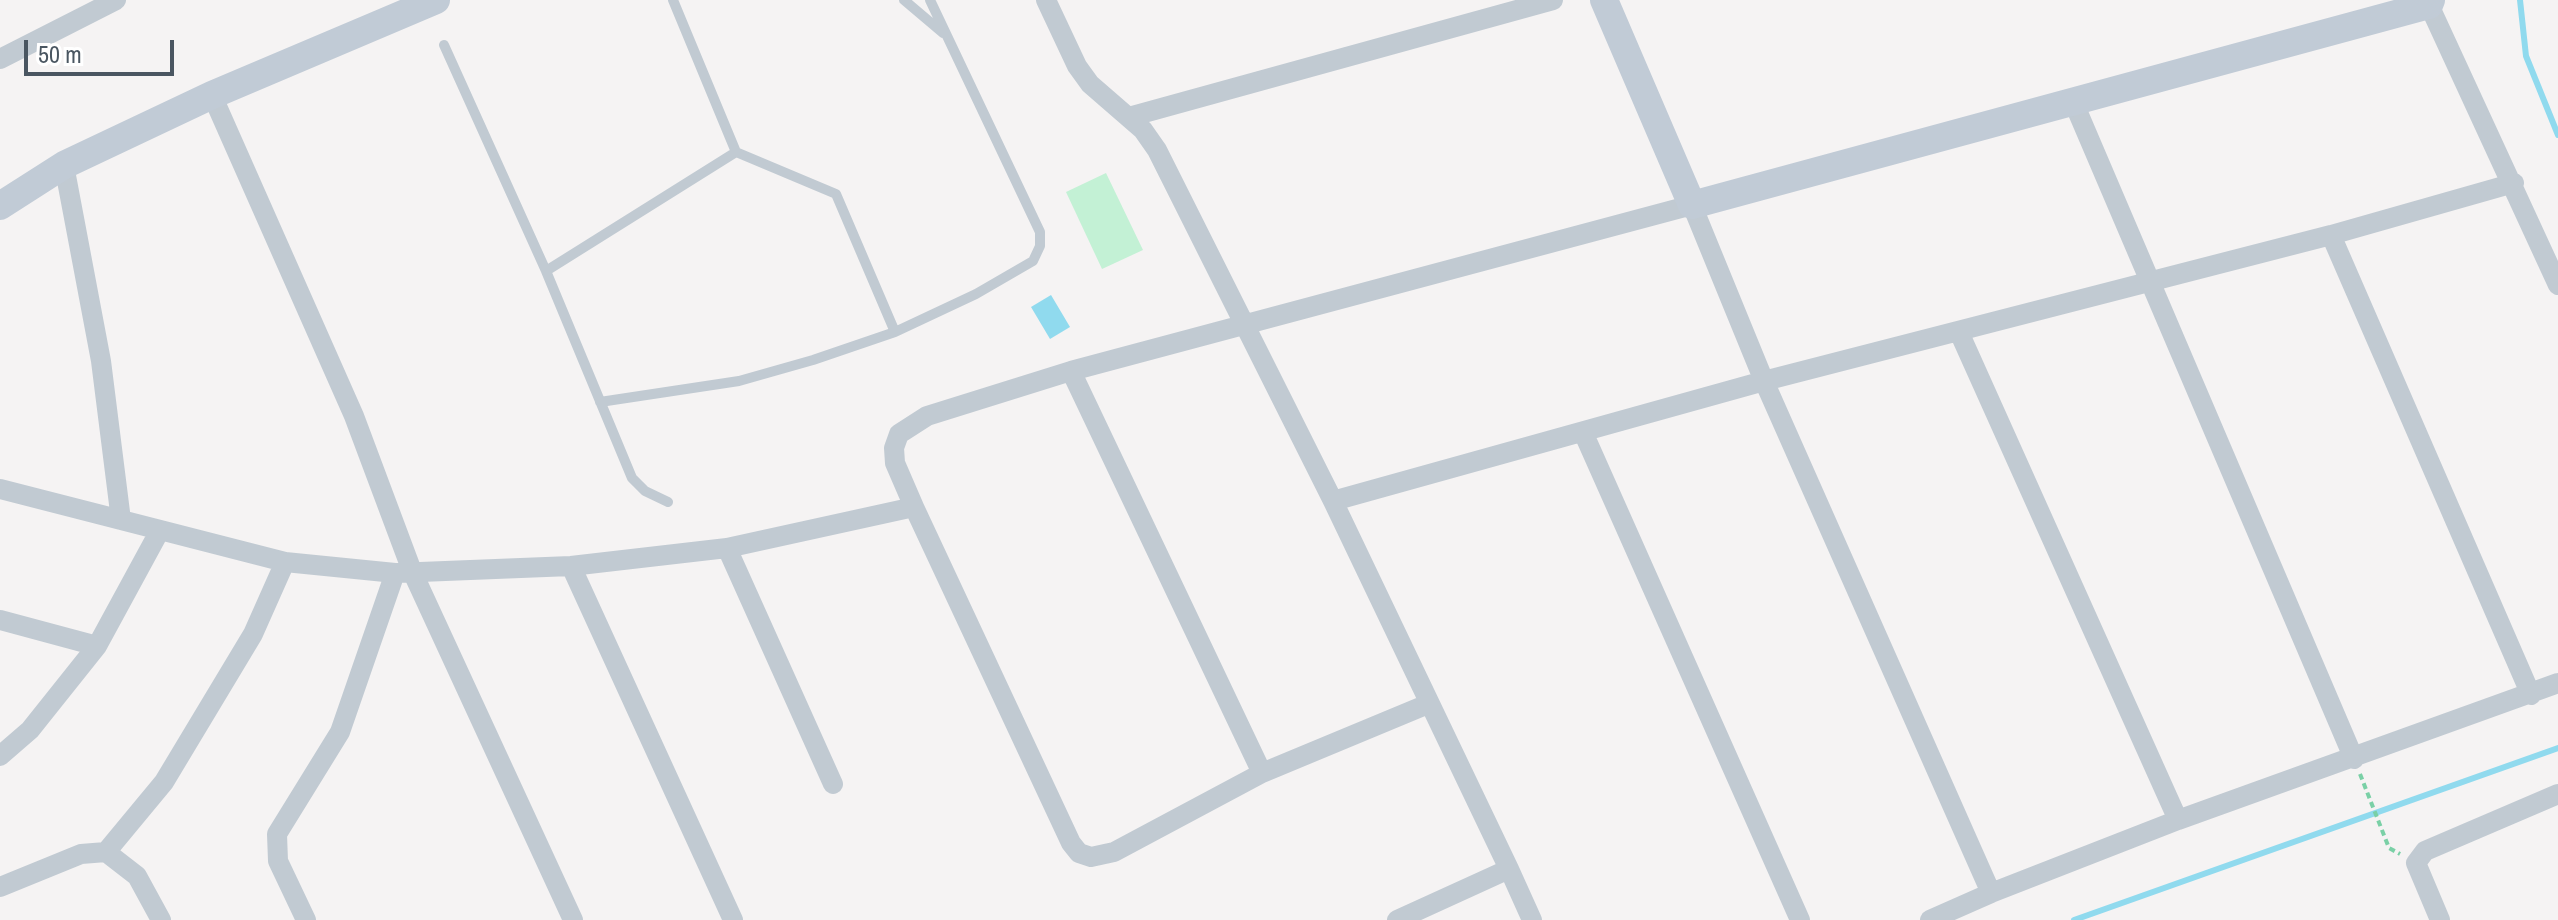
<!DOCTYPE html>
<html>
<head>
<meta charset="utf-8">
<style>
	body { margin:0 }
	#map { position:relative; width:2558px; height:920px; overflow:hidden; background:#f5f3f3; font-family:"Archivo Narrow",sans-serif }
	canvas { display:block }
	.scale { position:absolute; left:24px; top:40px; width:150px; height:36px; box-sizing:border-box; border:4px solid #4a5661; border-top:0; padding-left:10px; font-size:24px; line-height:28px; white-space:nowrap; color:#4a5661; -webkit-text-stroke:6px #fff; paint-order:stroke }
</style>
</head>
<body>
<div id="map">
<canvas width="2558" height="920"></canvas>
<div class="scale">50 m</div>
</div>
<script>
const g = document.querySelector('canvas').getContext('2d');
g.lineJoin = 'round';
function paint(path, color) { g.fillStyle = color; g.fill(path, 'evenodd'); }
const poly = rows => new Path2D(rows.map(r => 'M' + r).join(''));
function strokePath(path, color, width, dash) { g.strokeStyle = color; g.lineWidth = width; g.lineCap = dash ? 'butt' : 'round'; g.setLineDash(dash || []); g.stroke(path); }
paint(poly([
	[1106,173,1143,250,1102,269,1066,192]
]), '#c3f1d5');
paint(poly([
	[1051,295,1070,327,1050,339,1031,307]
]), '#90daee');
strokePath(poly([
	[2520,0,2526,56,2558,135],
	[2074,920,2558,748]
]), '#90daee', 6);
strokePath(poly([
	[2360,774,2389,848,2400,854]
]), '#7ad0a6', 4, [6, 4]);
strokePath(poly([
	[673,0,736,152,836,194,895,332],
	[904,0,943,33],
	[444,45,546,271,632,478,645,491,668,502],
	[546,271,736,152],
	[600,402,739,381,813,360,895,332,976,294,1033,261,1040,246,1040,232,930,0]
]), '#c1cad2', 10);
strokePath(poly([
	[1046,0,1077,66,1090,84,1143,130,1157,150,1333,501,1509,869,1397,920],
	[2429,5,2558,285],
	[0,59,116,0],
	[212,95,354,416,412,571,573,920],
	[2073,101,2354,759],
	[1129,117,1553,0],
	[64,165,101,361,121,520],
	[2331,235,2531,695],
	[1959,332,2178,820],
	[1071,371,1262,773],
	[1583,432,1800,920],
	[0,489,285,562,395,573,571,566,727,548,914,507,895,463,894,448,899,434,927,416,1071,371,1692,205,1764,381,1991,893,2178,820,2558,683],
	[1333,501,1764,381,2331,235,2514,183],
	[914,507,1071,843,1079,853,1091,857,1114,852,1262,773,1428,704],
	[727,548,833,784],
	[571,566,733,920],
	[0,620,97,646],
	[0,756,30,730,97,646,159,532],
	[106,852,164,782,253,634,285,562],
	[1509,869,1532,920],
	[0,887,81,854,106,852,137,876,161,920],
	[306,920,278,861,277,834,340,732,395,573],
	[1930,920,1991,893],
	[2440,920,2416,863,2425,851,2558,794]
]), '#c1cad2', 20);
strokePath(poly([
	[1604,0,1692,205,2429,5,2431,0],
	[0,206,64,165,212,95,436,0]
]), '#c1cbd6', 28);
</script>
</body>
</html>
